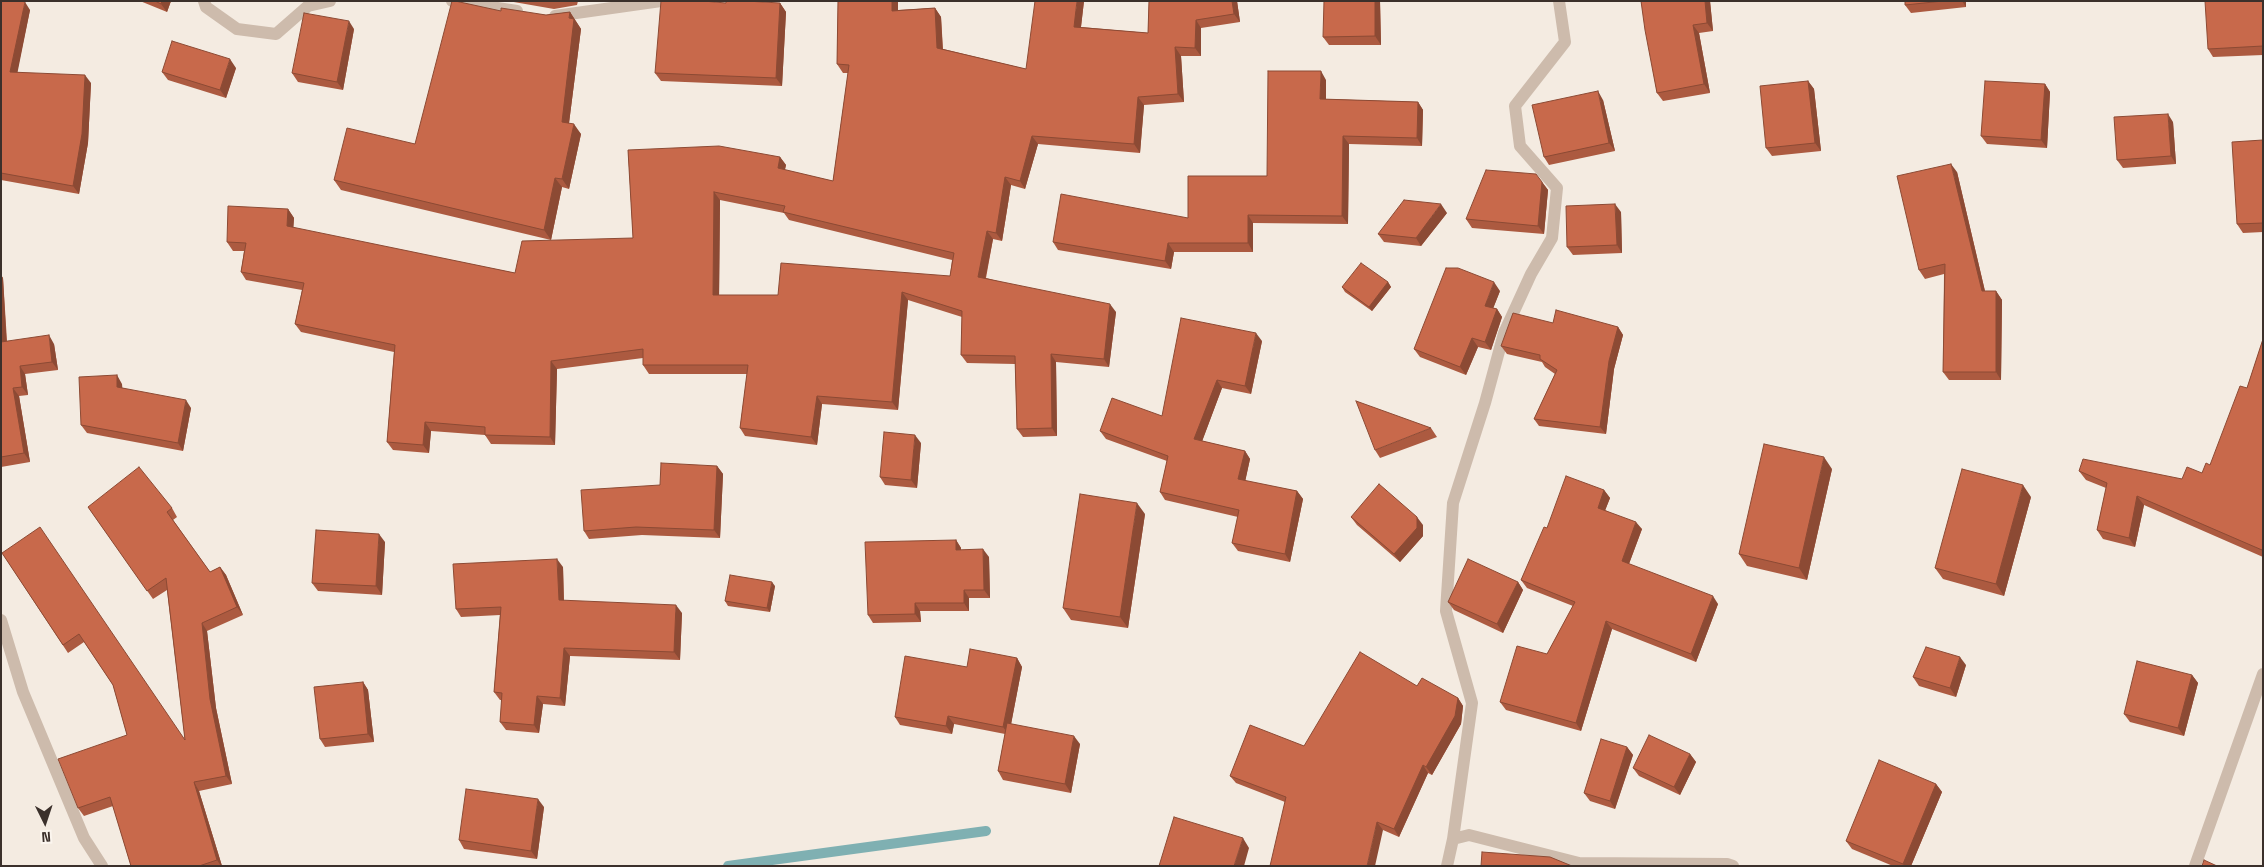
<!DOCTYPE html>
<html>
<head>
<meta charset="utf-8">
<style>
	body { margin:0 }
	#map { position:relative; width:2264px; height:867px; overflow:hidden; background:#f4ebe1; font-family:"Space Grotesk",sans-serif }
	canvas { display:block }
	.frame { position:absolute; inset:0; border:2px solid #3b302b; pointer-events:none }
	.north { position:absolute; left:20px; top:797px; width:50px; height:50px; -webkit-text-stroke:4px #fbf5ee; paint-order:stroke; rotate:176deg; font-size:14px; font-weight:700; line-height:20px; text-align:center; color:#3b302b }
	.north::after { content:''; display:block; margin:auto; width:18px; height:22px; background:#3b302b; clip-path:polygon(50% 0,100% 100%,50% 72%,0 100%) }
</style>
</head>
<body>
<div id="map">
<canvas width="2264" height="867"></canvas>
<div class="frame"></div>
<div class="north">N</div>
</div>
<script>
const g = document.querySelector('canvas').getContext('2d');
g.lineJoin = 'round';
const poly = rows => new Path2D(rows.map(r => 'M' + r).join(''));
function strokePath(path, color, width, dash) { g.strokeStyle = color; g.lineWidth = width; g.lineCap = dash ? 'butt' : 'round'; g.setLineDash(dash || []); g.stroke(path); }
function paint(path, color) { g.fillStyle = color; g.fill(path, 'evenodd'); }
strokePath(poly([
	[728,866,986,831]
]), '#7fb0b2', 10);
strokePath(poly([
	[204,1,206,7,237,29,276,34,308,6,330,1],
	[452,1,517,11],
	[555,16,661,1],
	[1,620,23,692,84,838,102,866],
	[1453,839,1472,703,1446,611,1453,503,1485,403,1504,333,1531,274,1552,238,1557,188,1520,146,1515,106,1565,42,1559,1],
	[1447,866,1453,839,1469,835,1579,863,1727,864,1733,866],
	[2195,866,2263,674]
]), '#cdbbac', 12);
paint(poly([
	[1,1,30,10,17,72,91,83,88,143,79,194,1,180],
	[140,1,171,1,167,12],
	[508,1,578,1,577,5,554,9],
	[838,1,898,1,898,10,935,8,941,17,943,49,1026,69,1084,1,1081,27,1148,33,1149,1,1237,1,1240,22,1201,28,1201,56,1181,56,1184,102,1144,105,1140,153,1038,144,1025,189,1011,185,1002,241,993,239,986,278,1116,312,1109,367,1056,362,1057,436,1023,437,1017,429,1015,364,967,363,961,355,962,317,908,300,898,410,822,404,817,445,745,436,740,428,747,374,649,374,643,365,643,358,557,369,555,445,491,444,485,435,431,431,429,453,393,450,387,442,394,352,301,332,295,324,302,290,246,280,241,272,244,251,233,251,227,242,288,209,294,218,293,228,515,273,633,238,628,150,780,157,786,165,785,170,833,181,848,73,843,73,837,64],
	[720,200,784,213,789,220,952,260,950,276,778,295,719,295],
	[1380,1,1381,45,1329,45,1323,37],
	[1641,1,1710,1,1713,31,1699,33,1710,93,1663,101,1657,93],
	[1905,1,1966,1,1966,7,1911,13,1905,5],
	[2263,1,2263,55,2213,57,2208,49],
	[726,3,780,3,786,12,782,86,661,81,655,73],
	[501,11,546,15,570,12,581,29,569,123,581,134,569,189,562,187,551,240,341,190,334,180,415,144],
	[354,29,343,90,298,82,292,73],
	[236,68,226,98,168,80,162,72],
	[1326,80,1326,99,1418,102,1423,110,1422,146,1349,144,1348,224,1253,223,1253,252,1174,252,1171,269,1058,250,1053,242,1188,218,1267,176],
	[1808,81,1814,89,1821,151,1772,156,1766,148],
	[2045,84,2050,92,2047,148,1987,144,1981,136],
	[1603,100,1615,151,1549,165,1544,157],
	[2173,122,2176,164,2123,168,2117,160],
	[2263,140,2263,232,2243,233,2237,224],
	[1957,172,1985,291,1996,291,2002,300,2001,380,1949,380,1943,372,1944,274,1925,279,1919,270],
	[1542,182,1548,190,1544,234,1472,228,1466,219],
	[1621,212,1622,253,1573,255,1567,247],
	[1447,213,1421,246,1384,242,1378,234],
	[1,275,3,278,7,341,54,344,58,370,25,374,28,395,19,396,30,462,1,467],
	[1388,282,1391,287,1372,311,1345,292,1342,287],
	[1500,291,1493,308,1497,309,1502,317,1491,350,1478,347,1466,375,1420,357,1414,349],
	[1553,323,1618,327,1623,335,1614,369,1606,434,1539,426,1534,419,1555,374,1545,367,1542,362,1507,354,1501,346],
	[2263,339,2263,557,2144,505,2135,547,2103,539,2097,530,2106,488,2086,480,2079,471,2182,479,2202,473,2210,465,2247,388],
	[1262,341,1251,394,1222,388,1202,441,1245,451,1250,459,1245,481,1297,491,1303,499,1290,562,1238,551,1232,543,1238,517,1165,500,1160,492,1167,461,1106,439,1100,431,1162,416],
	[122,384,122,388,191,408,183,451,87,433,81,425],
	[1431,428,1437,437,1380,458,1375,450],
	[921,443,917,488,885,485,880,477],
	[717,466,723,474,720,538,642,535,589,539,584,531,660,485],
	[1832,469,1807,580,1747,566,1739,554],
	[1604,490,1610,498,1605,510,1642,529,1629,564,1718,604,1696,662,1612,629,1581,731,1506,710,1500,702,1547,654,1573,606,1527,588,1521,580,1547,528],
	[2031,497,2004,596,1943,579,1935,568],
	[88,507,172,508,177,517,173,520,210,572,220,567,226,575,243,615,207,631,216,708,232,784,199,791,222,866,131,866,113,806,84,816,78,808,127,735,113,685,84,642,68,653,2,553,185,740,167,590,153,599],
	[1145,514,1128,628,1071,620,1063,608],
	[1351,517,1423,525,1423,536,1400,562,1357,525],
	[956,540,961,548,961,550,989,557,990,598,969,598,969,611,920,611,921,622,873,623,868,615],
	[385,542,382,595,318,591,312,583],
	[563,567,564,601,682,613,680,660,570,656,565,706,543,704,539,733,506,730,500,722,502,700,500,700,494,692,500,615,461,617,456,609],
	[1518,582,1523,590,1503,633,1454,610,1448,602],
	[775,586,770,612,728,606,725,601],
	[1017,658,1022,667,1011,724,1080,744,1071,793,1003,780,998,771,1005,734,954,724,952,734,900,725,895,717,967,667],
	[1966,665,1956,697,1919,686,1913,677],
	[2192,675,2198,683,2184,736,2130,722,2124,714],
	[363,682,368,690,374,742,325,747,320,739],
	[1417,686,1458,698,1463,706,1461,724,1432,775,1428,773,1399,837,1383,830,1285,802,1236,783,1230,776,1304,746],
	[1627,747,1633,755,1615,809,1590,801,1584,793],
	[1690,754,1696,762,1680,795,1639,776,1633,768],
	[1936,784,1942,792,1911,866,1893,866,1852,849,1846,841],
	[544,807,537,859,464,849,459,840]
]), '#ac5a40');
paint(poly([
	[162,1,171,1,167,12,161,4],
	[892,1,898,1,898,19,892,11],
	[1077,1,1084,1,1080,35,1074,27],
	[1232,1,1237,1,1240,22,1234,14],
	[1375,1,1380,1,1381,45,1375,36],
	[1705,1,1710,1,1713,31,1707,23],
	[1962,1,1966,1,1966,7],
	[25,2,30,10,16,80,10,72],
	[780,3,786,12,782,86,776,78],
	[935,8,941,17,943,56,937,48],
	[570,12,581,29,568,131,562,122],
	[1196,20,1201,28,1201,56,1195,48],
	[349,21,354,29,343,90,337,82],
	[1693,25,1699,33,1710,93,1704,84],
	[1175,47,1181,56,1184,102,1178,94],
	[230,59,236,68,226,98,220,90],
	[1321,71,1326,80,1326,107,1320,99],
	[85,75,91,83,88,143,79,194,73,186],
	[1808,81,1814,89,1821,151,1815,143],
	[2045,84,2050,92,2047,148,2041,140],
	[1598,91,1603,100,1615,151,1609,143],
	[1138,97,1144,105,1140,153,1134,144],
	[1418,102,1423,110,1422,146,1417,138],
	[2168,114,2173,122,2176,164,2171,156],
	[574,124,581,134,569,189,562,179],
	[1032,136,1038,144,1025,189,1020,181],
	[1343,136,1349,144,1348,224,1342,216],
	[780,157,786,165,783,176,778,168],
	[1951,164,1957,172,1987,300,1982,291],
	[1005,177,1011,185,1002,241,996,233],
	[555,178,562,187,551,240,544,230],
	[1542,182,1548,190,1544,234,1538,226],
	[714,192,720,200,719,304,713,295],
	[1441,204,1447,213,1421,246,1416,238],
	[1615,204,1621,212,1622,253,1617,245],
	[288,209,294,218,293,235,287,226],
	[1248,215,1253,223,1253,252,1248,243],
	[987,231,993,239,984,285,978,277],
	[1168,243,1174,252,1171,269,1165,261],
	[1,275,3,278,7,350,1,342],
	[1388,282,1391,287,1372,311,1369,307],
	[1494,282,1500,291,1491,314,1485,306],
	[1996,291,2002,300,2001,380,1996,372],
	[902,292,908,300,898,410,892,402],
	[1110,304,1116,312,1109,367,1104,359],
	[1497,309,1502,317,1491,350,1485,342],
	[1618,327,1623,335,1614,369,1606,434,1600,427,1609,361],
	[1256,333,1262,341,1251,394,1245,386],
	[49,335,54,344,58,370,52,362],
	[1472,338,1478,347,1466,375,1460,367],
	[1051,354,1056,362,1057,436,1052,428],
	[551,361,557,369,555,445,550,437],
	[20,366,25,374,28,395,22,387],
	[117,375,122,384,123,395,117,387],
	[1217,380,1222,388,1200,447,1194,439],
	[13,388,19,396,30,462,24,453],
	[817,396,822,404,817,445,811,437],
	[186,400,191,408,183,451,178,443],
	[425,422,431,431,429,453,423,445],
	[915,435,921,443,917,488,911,480],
	[1245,451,1250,459,1244,487,1238,479],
	[1824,457,1832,469,1807,580,1799,568],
	[717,466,723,474,720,538,714,530],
	[2023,485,2031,497,2004,596,1996,584],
	[1604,490,1610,498,1603,516,1598,508],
	[1297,491,1303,499,1290,562,1285,554],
	[2137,496,2144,505,2135,547,2129,538],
	[1137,503,1145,514,1128,628,1120,617],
	[1417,517,1423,525,1423,536,1400,562,1394,554],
	[1636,522,1642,529,1627,569,1622,561],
	[379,534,385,542,382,595,376,586],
	[956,540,961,548,961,558,956,550],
	[983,549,989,557,990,598,984,590],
	[557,559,563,567,564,608,559,600],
	[220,567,226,575,243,615,237,607],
	[772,582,775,586,770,612,767,608],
	[1518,582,1523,590,1503,633,1497,624],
	[964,590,969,598,969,611,964,603],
	[1713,596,1718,604,1696,662,1691,654],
	[915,603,920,611,921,622,915,614],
	[676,605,682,613,680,660,674,652],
	[1606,621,1612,629,1581,731,1576,723],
	[202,623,207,631,216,708,232,784,226,776,210,699],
	[564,648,570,656,565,706,560,698],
	[1960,657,1966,665,1956,697,1950,688],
	[1017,658,1022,667,1009,735,1003,727],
	[2192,675,2198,683,2184,736,2178,728],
	[363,682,368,690,374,742,368,734],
	[537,696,543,704,539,733,534,725],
	[1458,698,1463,706,1461,724,1432,775,1426,767],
	[948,716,954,724,952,734,946,726],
	[1074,736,1080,744,1071,793,1065,784],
	[1627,747,1633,755,1615,809,1610,801],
	[1690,754,1696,762,1680,795,1674,787],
	[1423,765,1428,773,1399,837,1394,829],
	[194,782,199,791,222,866,221,866,217,860],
	[1936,784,1942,792,1911,866,1904,866,1903,864],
	[538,799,544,807,537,859,531,851],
	[1377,822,1383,830,1375,866,1367,866],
	[1243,838,1249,848,1244,866,1234,866]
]), '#8c4a34');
const building = poly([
	[1,1,21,1,25,2,10,72,85,75,82,134,73,186,1,173,1,1],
	[155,1,162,1,161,4,155,1],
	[452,1,455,1,501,11,501,8,546,15,570,12,569,18,574,19,562,122,574,124,562,179,555,178,544,230,334,180,347,128,415,144,452,1],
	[661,1,703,1,726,3,726,1,746,1,780,3,776,78,655,73,661,1],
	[838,1,892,1,892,11,935,8,937,48,1026,69,1035,1,1077,1,1074,27,1148,33,1149,1,1232,1,1234,14,1196,20,1195,48,1175,47,1178,94,1138,97,1134,144,1032,136,1020,181,1005,177,996,233,987,231,978,277,1110,304,1104,359,1051,354,1052,428,1017,429,1015,356,961,355,962,311,902,292,892,402,817,396,811,437,740,428,748,365,643,365,643,349,551,361,550,437,485,435,485,427,425,422,423,445,387,442,395,345,295,324,304,283,241,272,246,243,227,242,228,206,288,209,287,226,515,273,522,241,633,238,628,150,719,146,780,157,778,168,833,181,849,65,837,64,838,1],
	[714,192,785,206,783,212,954,253,950,276,781,263,778,295,713,295,714,192],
	[1324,1,1375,1,1375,36,1323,37,1324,1],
	[1641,1,1705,1,1707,23,1693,25,1704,84,1657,93,1645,30,1641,1],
	[1905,1,1943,1,1905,5,1905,1],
	[2205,1,2263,1,2263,46,2208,49,2205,1],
	[304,13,349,21,337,82,292,73,304,13],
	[172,41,230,59,220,90,162,72,172,41],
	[1268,71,1321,71,1320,99,1418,102,1417,138,1343,136,1342,216,1248,215,1248,243,1168,243,1165,261,1053,242,1061,194,1188,218,1188,176,1267,176,1268,71],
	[1808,81,1815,143,1766,148,1760,86,1808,81],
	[1985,81,2045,84,2041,140,1981,136,1985,81],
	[1598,91,1609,143,1544,157,1532,105,1598,91],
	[2168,114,2171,156,2117,160,2114,117,2168,114],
	[2263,140,2263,223,2237,224,2232,142,2263,140],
	[1951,164,1982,291,1996,291,1996,372,1943,372,1945,264,1919,270,1897,176,1951,164],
	[1486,170,1536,174,1542,182,1538,226,1466,219,1486,170],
	[1404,200,1441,204,1416,238,1378,234,1404,200],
	[1615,204,1617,245,1567,247,1566,206,1615,204],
	[1361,263,1388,282,1369,307,1342,287,1361,263],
	[1446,268,1458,268,1494,282,1485,306,1497,309,1485,342,1472,338,1460,367,1414,349,1446,268],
	[1556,310,1618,327,1609,361,1600,427,1534,419,1557,370,1540,359,1540,355,1501,346,1513,313,1553,323,1556,310],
	[1181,318,1256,333,1245,386,1217,380,1194,439,1245,451,1238,479,1297,491,1285,554,1232,543,1239,510,1160,492,1168,456,1100,431,1112,398,1162,416,1181,318],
	[49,335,52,362,20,366,22,387,13,388,24,453,1,457,1,339,1,342,49,335],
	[2263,339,2263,547,2262,550,2137,496,2129,538,2097,530,2107,483,2079,471,2083,459,2182,479,2187,467,2202,473,2206,463,2210,465,2240,386,2247,388,2263,339],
	[117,375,117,387,186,400,178,443,81,425,79,377,117,375],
	[1356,401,1431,428,1375,450,1356,401],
	[884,432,915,435,911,480,880,477,884,432],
	[1764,444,1824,457,1799,568,1739,554,1764,444],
	[661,463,717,466,714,530,636,527,584,531,581,490,660,485,661,463],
	[139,467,172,508,167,512,210,572,220,567,237,607,202,623,210,699,226,776,194,782,217,860,199,866,131,866,110,797,78,808,58,759,127,735,113,685,79,634,63,645,2,553,40,527,185,740,166,578,147,591,88,507,139,467],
	[1962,469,2023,485,1996,584,1935,568,1962,469],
	[1566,476,1604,490,1598,508,1636,522,1622,561,1713,596,1691,654,1606,621,1576,723,1500,702,1517,646,1547,654,1575,602,1521,580,1544,527,1547,528,1566,476],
	[1379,484,1417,517,1417,528,1394,554,1351,517,1379,484],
	[1080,494,1137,503,1120,617,1063,608,1080,494],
	[316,530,379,534,376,586,312,583,316,530],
	[956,540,956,550,983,549,984,590,964,590,964,603,915,603,915,614,868,615,865,542,956,540],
	[557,559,559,600,676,605,674,652,564,648,560,698,537,696,534,725,500,722,502,693,494,692,501,607,456,609,453,564,557,559],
	[1468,559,1518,582,1497,624,1448,602,1468,559],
	[730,575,772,582,767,608,725,601,730,575],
	[1926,647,1960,657,1950,688,1913,677,1926,647],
	[970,649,1017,658,1003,727,948,716,946,726,895,717,905,656,967,667,970,649],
	[1360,652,1417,686,1422,678,1458,698,1455,716,1426,767,1423,765,1394,829,1377,822,1367,866,1270,866,1286,797,1230,776,1250,725,1304,746,1360,652],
	[2137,661,2192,675,2178,728,2124,714,2137,661],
	[363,682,368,734,320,739,314,687,363,682],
	[1007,723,1074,736,1065,784,998,771,1007,723],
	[1649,735,1690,754,1674,787,1633,768,1649,735],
	[1601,739,1627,747,1610,801,1584,793,1601,739],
	[1879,760,1936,784,1903,864,1846,841,1879,760],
	[466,789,538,799,531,851,459,840,466,789],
	[1174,817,1243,838,1234,866,1159,866,1174,817],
	[1482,852,1550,857,1572,866,1481,866,1482,852],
	[2204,860,2217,866,2202,866,2204,860]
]);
paint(building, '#c8694b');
strokePath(building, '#8c4a34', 1);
</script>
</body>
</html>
